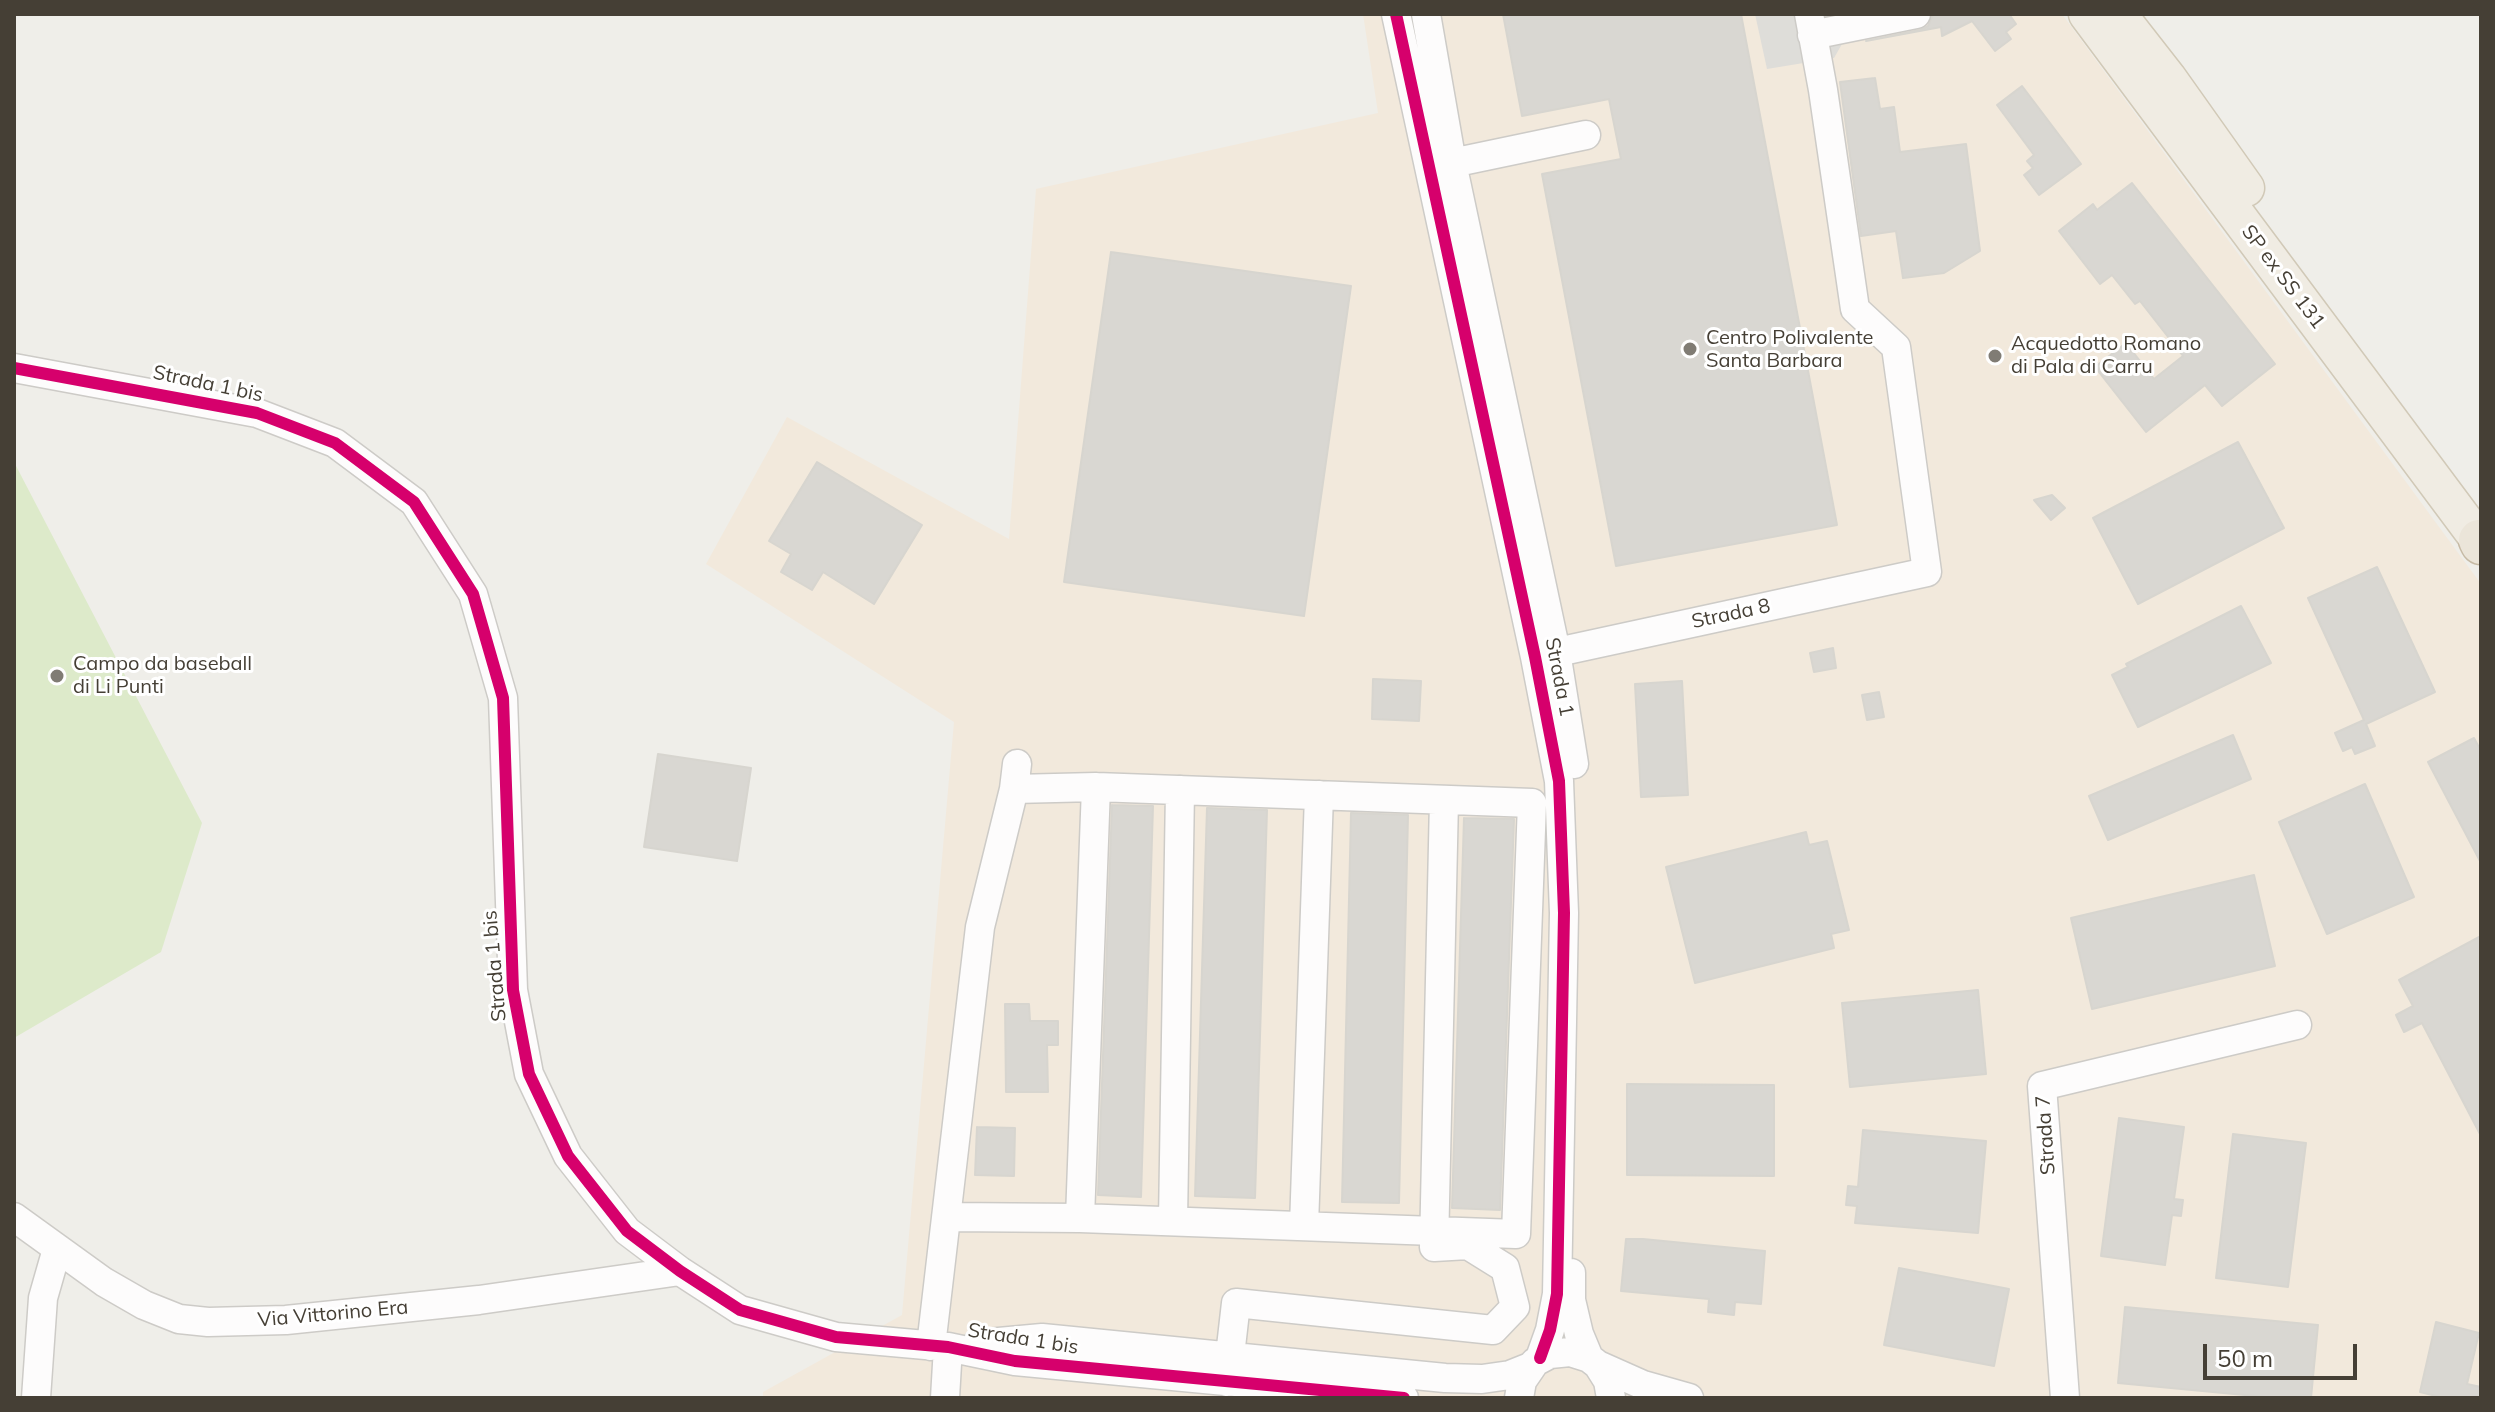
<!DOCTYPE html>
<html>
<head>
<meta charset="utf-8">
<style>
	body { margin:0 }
	#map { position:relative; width:2495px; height:1412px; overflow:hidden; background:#efeee9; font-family:Mulish,sans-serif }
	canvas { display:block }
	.frame { position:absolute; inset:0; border:16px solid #453f35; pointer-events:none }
	.scale { position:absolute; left:2203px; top:1344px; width:154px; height:36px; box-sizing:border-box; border:4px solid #453f35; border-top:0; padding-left:10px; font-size:24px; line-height:28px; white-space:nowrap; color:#453f35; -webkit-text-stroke:6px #fff; paint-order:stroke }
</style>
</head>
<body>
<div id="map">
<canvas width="2495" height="1412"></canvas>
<div class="frame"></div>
<div class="scale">50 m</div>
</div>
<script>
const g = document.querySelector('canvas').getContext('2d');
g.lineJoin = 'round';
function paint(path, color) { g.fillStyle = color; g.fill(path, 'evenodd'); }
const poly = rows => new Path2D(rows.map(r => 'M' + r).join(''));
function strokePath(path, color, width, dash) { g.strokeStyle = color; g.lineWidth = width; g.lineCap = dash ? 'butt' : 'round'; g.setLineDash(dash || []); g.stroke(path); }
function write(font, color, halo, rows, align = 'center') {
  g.font = font + ' Mulish,sans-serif'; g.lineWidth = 6; g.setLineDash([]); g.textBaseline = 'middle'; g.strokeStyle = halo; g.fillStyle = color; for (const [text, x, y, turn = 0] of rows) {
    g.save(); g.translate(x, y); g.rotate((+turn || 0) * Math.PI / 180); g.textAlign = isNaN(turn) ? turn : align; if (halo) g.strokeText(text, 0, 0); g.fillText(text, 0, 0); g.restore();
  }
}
paint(poly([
	[1363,14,2062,14,2481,584,2481,1398,763,1398,763,1392,902,1315,954,722,706,564,787,417,1009,539,1036,189,1378,113]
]), '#f2e9dc');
paint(poly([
	[14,462,202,823,161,952,14,1038]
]), '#ddeaca');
paint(poly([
	[1755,14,1837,14,1842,44,1834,58,1767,69]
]), '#deddd9');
const building = poly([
	[1503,14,1741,14,1837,525,1616,566,1542,174,1621,159,1609,99,1522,116,1503,14],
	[1933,14,2009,14,2016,24,2006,32,2011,39,1995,51,1972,21,1942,36,1941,27,1866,41,1920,30,1928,26,1933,14],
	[1875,78,1880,109,1894,107,1900,152,1966,144,1980,251,1944,273,1903,278,1896,231,1861,236,1840,82,1875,78],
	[2022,86,2081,164,2039,195,2024,175,2033,168,2027,161,2034,155,1997,105,2022,86],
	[2132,183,2275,364,2222,406,2205,385,2146,432,2095,367,2126,343,2154,379,2183,356,2140,301,2135,304,2112,275,2100,284,2059,231,2093,204,2097,210,2132,183],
	[1111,252,1351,286,1304,616,1064,582,1111,252],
	[2238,442,2284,528,2138,604,2093,518,2238,442],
	[817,462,922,525,874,604,823,572,812,590,781,572,791,554,769,541,817,462],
	[2052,495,2065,508,2051,520,2034,500,2052,495],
	[2377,567,2435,692,2366,724,2375,746,2355,754,2352,747,2343,751,2335,733,2364,720,2308,598,2377,567],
	[2241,606,2271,663,2138,727,2112,675,2128,667,2126,664,2241,606],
	[1833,648,1836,668,1814,672,1810,653,1833,648],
	[1373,679,1421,681,1419,721,1372,719,1373,679],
	[1682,681,1688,795,1641,797,1635,684,1682,681],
	[1879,692,1884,717,1867,720,1862,695,1879,692],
	[2233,735,2251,779,2108,840,2089,796,2233,735],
	[2474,738,2481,751,2481,863,2428,762,2474,738],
	[658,754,751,768,737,861,644,847,658,754],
	[2365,784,2414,897,2327,934,2279,822,2365,784],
	[1112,805,1153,806,1141,1197,1098,1195,1112,805],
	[1207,808,1267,810,1255,1198,1195,1196,1207,808],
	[1351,813,1408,815,1399,1203,1342,1202,1351,813],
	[1464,818,1514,819,1500,1210,1452,1208,1464,818],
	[1806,832,1809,845,1827,841,1849,930,1831,934,1834,948,1695,983,1666,867,1806,832],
	[2254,875,2275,966,2092,1009,2071,918,2254,875],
	[2481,936,2481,1136,2422,1023,2404,1032,2396,1015,2413,1006,2399,980,2481,936],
	[1978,990,1986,1074,1850,1087,1842,1003,1978,990],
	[1005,1004,1029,1004,1030,1021,1058,1021,1058,1045,1047,1045,1048,1092,1006,1092,1005,1004],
	[1627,1084,1774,1085,1774,1176,1627,1175,1627,1084],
	[2119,1118,2184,1127,2174,1199,2183,1200,2181,1216,2172,1215,2165,1265,2101,1256,2119,1118],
	[977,1127,1015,1128,1014,1176,975,1175,977,1127],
	[1863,1130,1986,1141,1978,1233,1855,1223,1857,1206,1846,1205,1848,1186,1858,1187,1863,1130],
	[2233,1134,2306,1143,2288,1287,2216,1278,2233,1134],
	[1626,1239,1643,1239,1765,1251,1761,1304,1735,1302,1734,1315,1708,1312,1709,1299,1621,1291,1626,1239],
	[1899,1268,2009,1289,1994,1366,1884,1345,1899,1268],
	[2125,1307,2318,1325,2311,1398,2276,1398,2118,1383,2125,1307],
	[2436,1322,2479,1333,2467,1384,2481,1387,2481,1398,2444,1398,2420,1392,2436,1322]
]);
paint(building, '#d9d7d2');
strokePath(building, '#d7d5cf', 2);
const minor = poly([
	[1396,14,1535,657,1559,781,1564,913,1557,1294,1550,1330,1540,1358],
	[1426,14,1452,163,1556,652,1574,764],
	[1812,35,1916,14],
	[1452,163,1586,135],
	[14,368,257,413,335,443,414,502,473,594,503,698,513,990,529,1074,568,1156,627,1231,680,1271,740,1310,836,1337,948,1347,1015,1361,1404,1398],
	[1539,656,1927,572,1896,347,1855,309,1823,90,1809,14],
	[1014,789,1096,787,1532,803,1516,1234,1080,1218,1096,787],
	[14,1217,104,1282,144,1305,179,1319,208,1322,286,1320,479,1300,680,1271],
	[946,1217,1080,1218],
	[1173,1221,1180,790],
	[1304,1226,1319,795],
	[1571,1273,1571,1300,1579,1334,1589,1358],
	[977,1344,1042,1338,1445,1378,1482,1379,1510,1375,1530,1367],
	[931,1346,980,927,1014,789,1017,764],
	[1598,1365,1643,1385,1689,1398],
	[1227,1382,1236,1303,1493,1330,1515,1307,1505,1268,1468,1245,1434,1247,1444,800],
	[36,1398,43,1298,57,1249],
	[945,1398,948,1347],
	[1519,1398,1522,1381,1535,1362,1550,1354,1570,1352,1589,1358,1598,1365,1608,1381,1611,1398],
	[2065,1398,2042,1086,2297,1025]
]);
const major = poly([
	[2087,14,2479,540],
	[2118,14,2168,78,2246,188]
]);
const highway = poly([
	[2479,540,2481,544]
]);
strokePath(minor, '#cdcbc7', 31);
strokePath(major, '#d1c9b7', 39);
strokePath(highway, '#c6baa5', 43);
strokePath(minor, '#fdfcfc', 28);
strokePath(major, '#f0ece3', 36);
strokePath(highway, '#ebe5d9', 40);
strokePath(poly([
	[1396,14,1535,657,1559,781,1564,913,1557,1294,1550,1330,1540,1358],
	[14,368,257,413,335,443,414,502,473,594,503,698,513,990,529,1074,568,1156,627,1231,680,1271,740,1310,836,1337,948,1347,1015,1361,1404,1398]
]), '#d6006c', 12);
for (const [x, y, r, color] of [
	[1690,349,8,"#807c74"],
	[1995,356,8,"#807c74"],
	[57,676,8,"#807c74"]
]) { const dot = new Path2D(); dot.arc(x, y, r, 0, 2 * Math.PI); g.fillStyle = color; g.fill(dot); strokePath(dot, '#fff', 3); }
write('20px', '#453f35', '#fff', [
	["SP ex SS 131",2283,277,53],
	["Strada 1 bis",208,384,12],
	["Strada 8",1731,614,-12],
	["Strada 1",1559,677,79],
	["Strada 1 bis",495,966,-95],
	["Strada 7",2046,1135,-94],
	["Via Vittorino Era",333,1314,-5],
	["Strada 1 bis",1023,1339,9]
]);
write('20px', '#453f35', '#fff', [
	["Centro Polivalente",1706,338],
	["Santa Barbara",1706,361],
	["Acquedotto Romano",2011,344],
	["di Pala di Carru",2011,367],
	["Campo da baseball",73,664],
	["di Li Punti",73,687]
], 'left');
</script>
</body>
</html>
